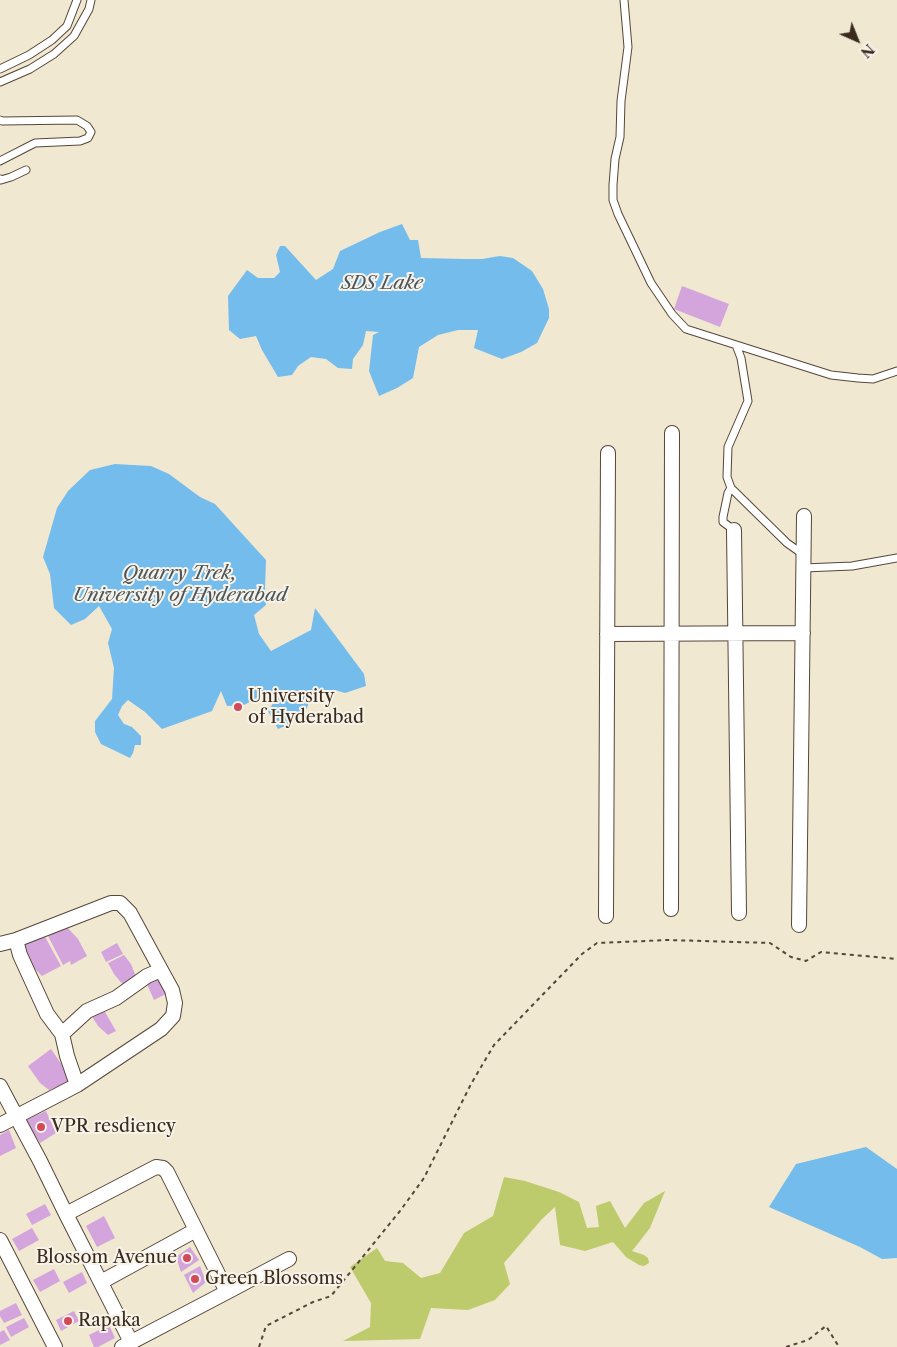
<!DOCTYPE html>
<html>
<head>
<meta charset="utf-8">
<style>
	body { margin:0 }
	#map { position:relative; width:897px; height:1347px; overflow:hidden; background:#f0e8d0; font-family:"Libre Caslon Text",serif }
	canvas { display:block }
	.north { position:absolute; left:832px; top:15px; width:50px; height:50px; -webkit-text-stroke:4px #f7f3e8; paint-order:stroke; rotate:136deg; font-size:14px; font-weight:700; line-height:20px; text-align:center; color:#3b2a1e }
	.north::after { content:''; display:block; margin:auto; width:18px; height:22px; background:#3b2a1e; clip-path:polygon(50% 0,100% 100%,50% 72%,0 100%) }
</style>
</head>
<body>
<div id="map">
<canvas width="897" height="1347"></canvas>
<div class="north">N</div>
</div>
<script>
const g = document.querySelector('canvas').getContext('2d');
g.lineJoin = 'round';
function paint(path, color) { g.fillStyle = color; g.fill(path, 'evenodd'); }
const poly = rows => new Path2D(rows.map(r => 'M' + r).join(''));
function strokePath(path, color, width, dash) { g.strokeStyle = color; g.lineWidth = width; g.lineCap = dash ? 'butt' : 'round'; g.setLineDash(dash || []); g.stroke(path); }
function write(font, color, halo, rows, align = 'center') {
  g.font = font + ' "Libre Caslon Text",serif'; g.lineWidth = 4; g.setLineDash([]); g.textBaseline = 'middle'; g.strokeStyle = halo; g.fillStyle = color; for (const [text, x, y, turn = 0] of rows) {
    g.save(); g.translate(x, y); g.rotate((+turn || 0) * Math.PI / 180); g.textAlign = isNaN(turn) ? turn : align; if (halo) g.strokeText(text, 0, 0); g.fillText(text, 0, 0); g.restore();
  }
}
paint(poly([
	[504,1177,525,1181,559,1192,579,1202,587,1228,599,1227,596,1206,610,1201,625,1228,644,1203,665,1191,650,1228,632,1251,644,1255,648,1258,649,1263,644,1266,639,1265,626,1257,613,1242,585,1251,560,1245,555,1207,542,1219,504,1263,510,1284,495,1300,468,1310,431,1308,420,1339,343,1341,370,1327,371,1303,350,1267,377,1248,385,1261,403,1263,421,1278,440,1273,464,1233,493,1216]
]), '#bdcb6d');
paint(poly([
	[402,224,410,240,418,240,421,258,465,259,482,259,500,256,513,258,532,271,543,289,549,309,549,318,537,343,521,352,502,359,474,348,478,330,458,330,438,335,419,347,413,378,397,388,379,396,369,371,373,335,379,332,366,331,363,345,353,359,352,369,338,368,326,359,311,357,298,366,292,375,278,377,262,350,256,336,240,339,229,330,228,296,247,270,258,278,274,278,280,272,276,255,280,246,285,246,316,280,333,269,340,251,380,232],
	[115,464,151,466,169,474,200,497,215,504,266,560,265,589,266,605,254,615,259,634,271,651,311,630,315,608,364,674,366,686,345,693,335,690,322,691,311,695,307,708,290,724,278,729,268,711,276,699,262,695,244,705,227,706,221,691,212,711,162,729,145,712,128,700,122,706,118,715,124,724,132,727,141,736,141,745,135,745,133,753,130,758,101,744,95,732,95,721,112,699,114,668,108,643,112,629,99,606,85,619,71,625,54,608,50,574,43,557,57,508,68,491,90,470],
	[866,1147,897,1169,897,1258,882,1259,860,1247,769,1207,796,1164]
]), '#74bcec');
paint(poly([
	[682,286,729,304,720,327,674,309],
	[66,926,78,939,87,956,71,965,70,961,63,965,48,936],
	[43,933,61,966,42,976,30,964,20,945],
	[117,943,123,954,106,962,101,952],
	[124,955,131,964,137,979,124,986,114,974,108,963],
	[158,977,166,994,154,1000,146,982],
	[101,1005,116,1031,108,1035,98,1026,89,1012],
	[51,1049,62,1065,71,1083,58,1089,56,1087,49,1090,40,1083,28,1066],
	[46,1111,56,1133,40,1143,26,1120],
	[9,1130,16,1148,0,1156,0,1135],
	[45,1204,51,1215,32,1225,26,1214],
	[104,1216,115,1238,97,1247,86,1226],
	[32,1228,39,1240,19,1251,12,1239],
	[190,1247,199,1260,181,1272,176,1257],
	[200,1266,206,1282,193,1293,184,1275],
	[54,1269,60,1281,40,1292,33,1280],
	[82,1272,87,1283,69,1293,63,1282],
	[16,1303,22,1315,4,1323,0,1316,0,1311],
	[74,1311,79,1321,61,1331,56,1320],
	[24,1318,29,1327,11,1337,6,1327],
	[109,1325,115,1338,98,1347,94,1347,89,1335],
	[4,1330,10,1340,0,1345,0,1332]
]), '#d3a5dc');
const service = poly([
	[624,0,628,47,621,101,620,137,615,159,613,185,613,200,618,214,651,283,672,314,686,329,831,375,858,378,873,379,897,371],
	[0,69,29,55,52,40,67,26,77,0],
	[0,82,30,69,54,54,74,36,89,9,91,0],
	[0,120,2,121,77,120,87,126,91,132,88,138,80,141,35,143,0,161],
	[0,179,1,180,11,177,26,170],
	[736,345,741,358,748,401,728,447,727,477,731,488,787,543,804,555],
	[731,488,728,493,723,517,723,522,734,530],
	[804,568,852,566,897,558]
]);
const minor = poly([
	[734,530,739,913],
	[607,634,803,633],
	[671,909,672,433],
	[606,916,608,453],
	[799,925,804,516],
	[16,940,20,955,47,1014,62,1034,67,1056,77,1085],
	[0,944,16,940,111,903,120,903,130,913,161,970,172,990,175,1003,173,1016,161,1029,77,1085,0,1125],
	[62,1034,87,1011,116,998,147,976,161,970],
	[0,1086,40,1161,66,1214,131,1342],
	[66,1214,156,1167,163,1168,167,1172,227,1292,122,1347],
	[0,1240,55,1347],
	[101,1282,196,1230],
	[227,1292,289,1259]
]);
strokePath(service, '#564639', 9);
strokePath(minor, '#564639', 16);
strokePath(poly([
	[259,1347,266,1326,313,1302,331,1296,400,1211,424,1178,471,1084,494,1045,582,954,597,943,668,940,770,943,791,957,806,961,821,952,897,959],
	[786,1347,808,1340,826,1326,839,1347]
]), '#564639', 2, [4, 4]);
strokePath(service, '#fff', 7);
strokePath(minor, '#fff', 14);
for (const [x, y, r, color] of [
	[238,707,5,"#d1495b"],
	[41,1127,5,"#d1495b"],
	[187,1258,5,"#d1495b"],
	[195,1279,5,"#d1495b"],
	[68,1321,5,"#d1495b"]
]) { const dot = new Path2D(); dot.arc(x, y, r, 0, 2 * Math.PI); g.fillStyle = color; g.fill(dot); strokePath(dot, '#f7f3e8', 2); }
write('18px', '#3b2a1e', '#f7f3e8', [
	["University",248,697],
	["of Hyderabad",248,718],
	["VPR resdiency",51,1127],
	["Blossom Avenue",177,1258,"right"],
	["Green Blossoms",205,1279],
	["Rapaka",78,1321]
], 'left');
write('italic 19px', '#4c565c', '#f7f3e8', [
	["SDS Lake",382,284],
	["Quarry Trek,",180,574],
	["University of Hyderabad",180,596]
]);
</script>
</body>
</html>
